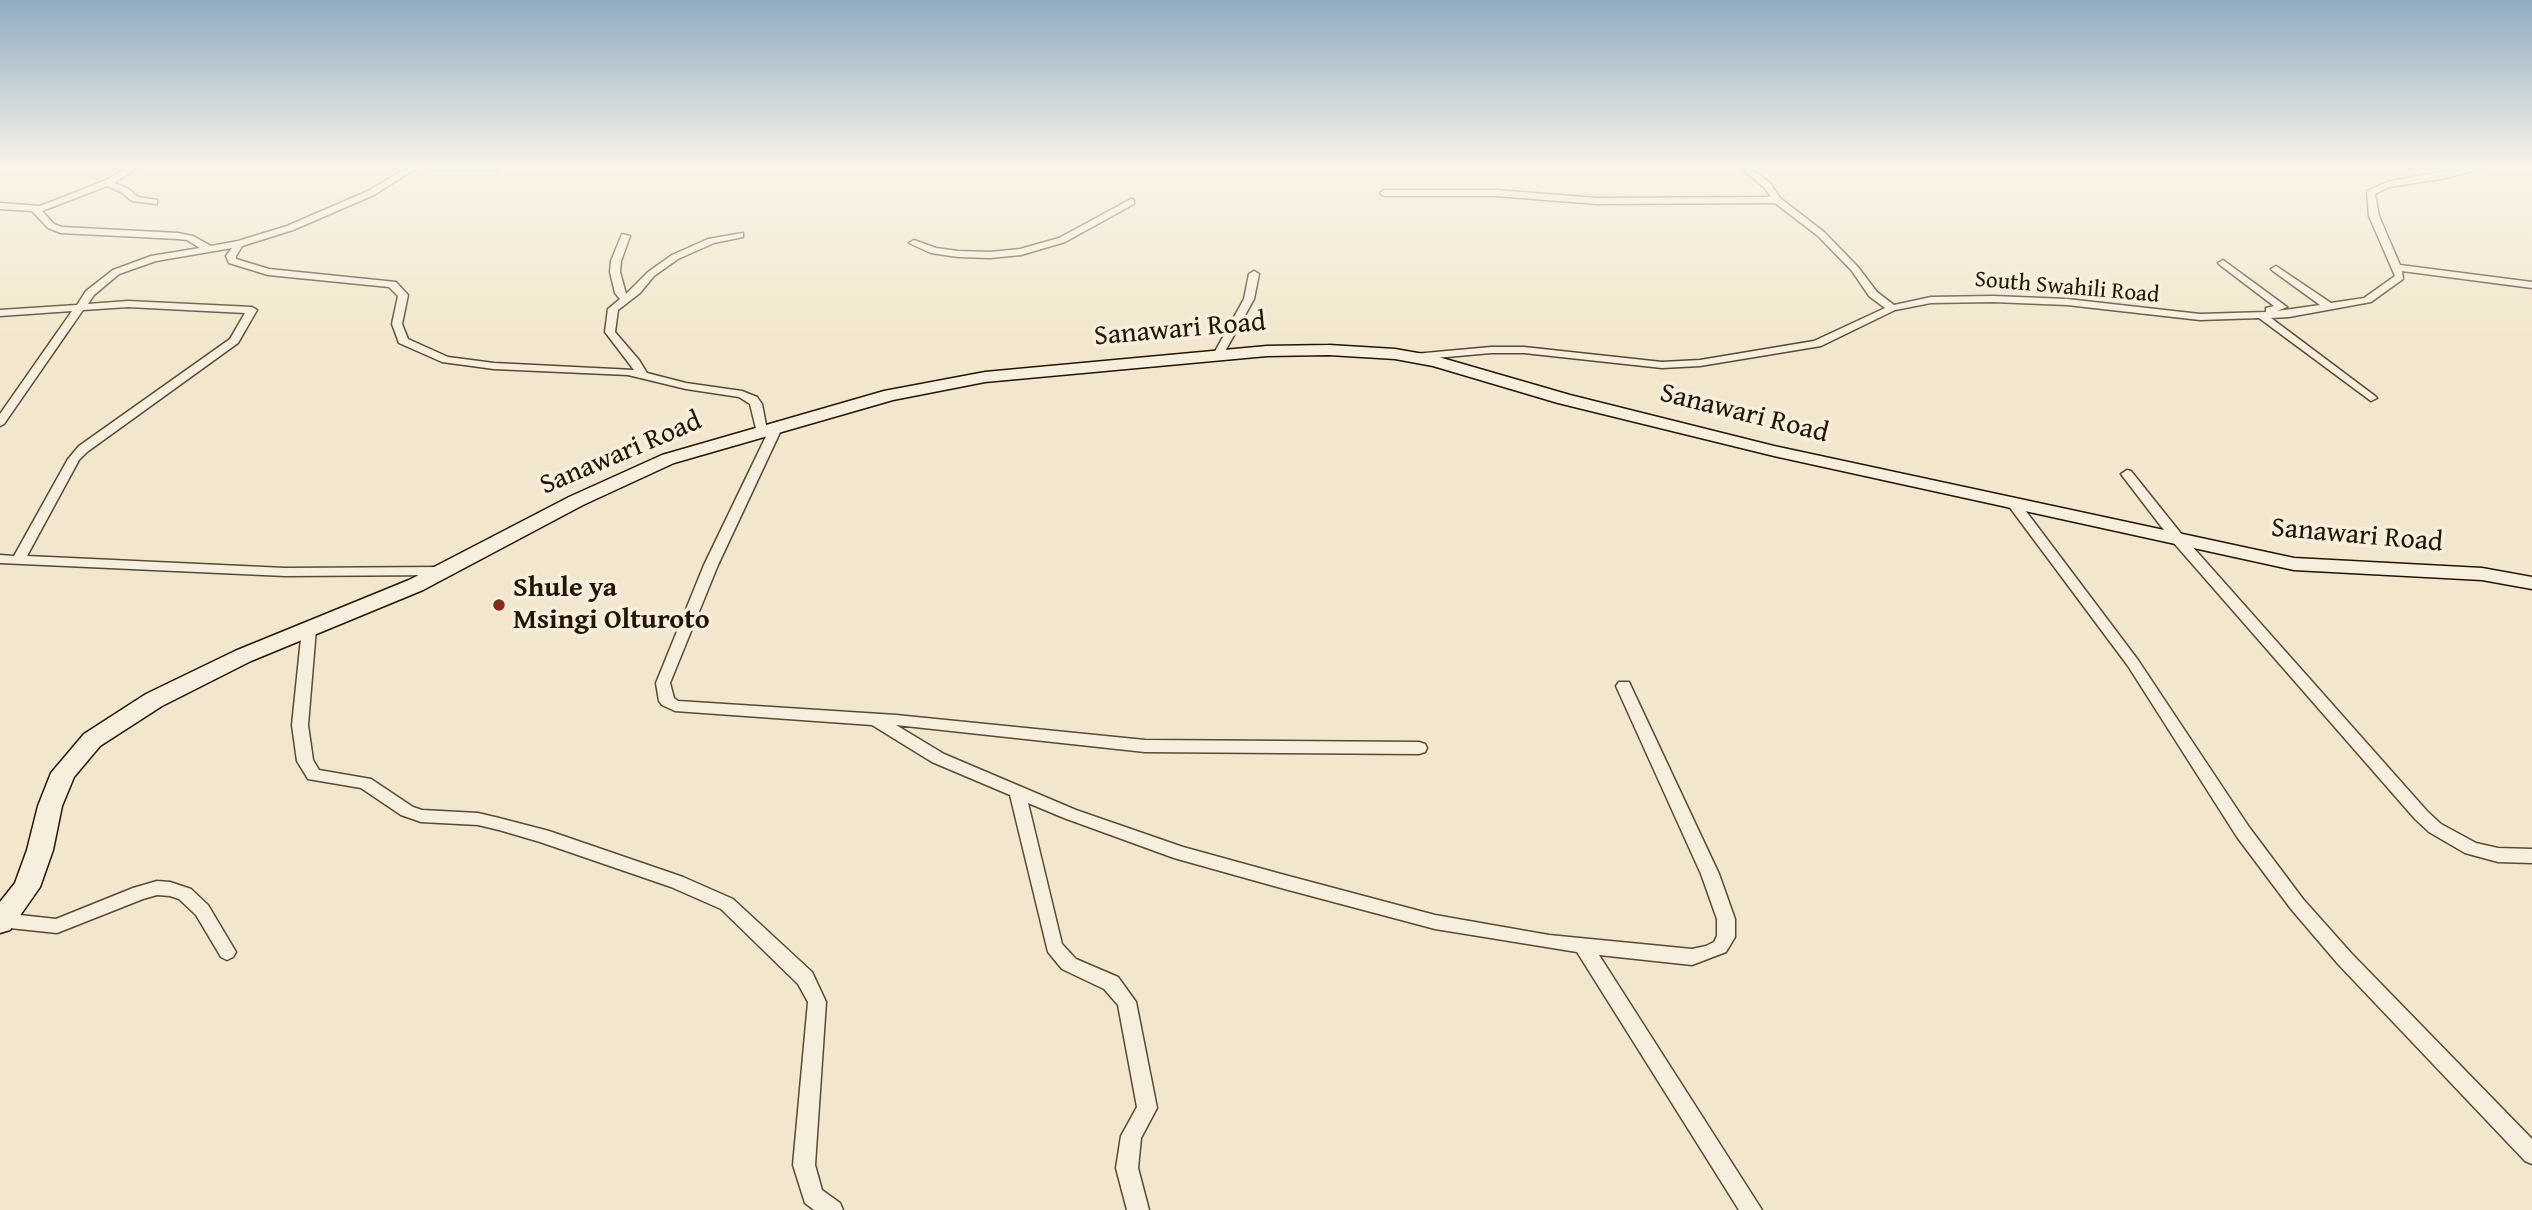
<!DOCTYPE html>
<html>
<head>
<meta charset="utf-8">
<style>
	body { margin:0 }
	canvas { display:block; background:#f2e7cc }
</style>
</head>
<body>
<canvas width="2532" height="1210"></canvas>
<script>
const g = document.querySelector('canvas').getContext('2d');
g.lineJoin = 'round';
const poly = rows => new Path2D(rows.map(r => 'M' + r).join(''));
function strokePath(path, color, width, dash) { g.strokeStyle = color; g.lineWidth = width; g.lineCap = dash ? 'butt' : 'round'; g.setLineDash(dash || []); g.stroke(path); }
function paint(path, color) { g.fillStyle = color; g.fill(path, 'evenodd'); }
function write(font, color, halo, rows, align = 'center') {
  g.font = font + ' "Gentium Book Plus",serif'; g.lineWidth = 7; g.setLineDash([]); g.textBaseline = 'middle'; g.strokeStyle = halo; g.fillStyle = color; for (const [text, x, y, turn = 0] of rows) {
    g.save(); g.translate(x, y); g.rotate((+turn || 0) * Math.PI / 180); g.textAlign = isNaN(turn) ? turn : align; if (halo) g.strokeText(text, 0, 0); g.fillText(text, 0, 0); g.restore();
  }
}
const street = poly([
	[129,167,139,167,114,183,127,188,138,197,157,200,157,204,132,201,121,192,107,186,42,211,54,224,62,227,178,233,193,236,211,246,238,241,287,226,368,191,408,167,418,167,374,195,293,230,242,246,236,256,236,259,269,269,396,282,408,295,402,324,408,339,448,357,494,363,634,370,605,332,608,309,620,299,615,293,610,272,611,261,622,234,630,236,621,261,620,272,626,294,648,272,672,255,708,239,743,233,743,237,714,243,678,259,654,276,640,293,618,310,615,332,639,360,647,373,686,383,742,391,757,397,762,404,767,430,761,434,757,433,750,404,739,397,686,389,628,375,494,369,442,362,399,343,392,324,398,296,389,287,268,275,229,263,226,256,232,248,156,261,119,274,94,295,88,304,128,301,252,307,257,310,238,343,87,452,79,460,27,556,285,568,443,567,450,571,443,575,285,576,0,563,0,555,14,556,68,459,79,446,230,339,245,313,128,307,83,310,4,424,0,426,0,414,72,311,0,316,0,310,77,305,86,291,113,270,151,256,200,248,187,240,178,239,61,233,48,228,32,211,0,209,0,203,40,206,104,181,129,167],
	[429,167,501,167,497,170,433,170,429,167],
	[1739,167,1748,167,1770,183,1780,198,1824,232,1858,267,1877,292,1894,305,1931,297,1993,296,2067,299,2200,314,2266,312,2266,308,2274,306,2220,265,2218,263,2223,260,2287,307,2277,311,2320,305,2273,271,2271,269,2276,266,2331,303,2364,298,2395,276,2369,216,2367,191,2387,182,2466,167,2489,167,2441,179,2389,187,2375,194,2379,216,2400,265,2532,282,2532,288,2402,271,2403,279,2371,302,2289,317,2271,318,2375,396,2377,398,2371,401,2259,318,2200,320,2067,305,1993,302,1931,303,1895,310,1821,346,1700,366,1662,368,1524,353,1491,353,1414,360,1409,357,1414,354,1491,347,1524,347,1662,362,1700,360,1814,341,1885,308,1869,296,1852,271,1818,236,1775,203,1597,204,1496,196,1384,196,1380,193,1384,190,1496,190,1597,198,1771,197,1764,187,1739,167],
	[1131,199,1134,200,1134,204,1065,242,1021,255,990,258,958,257,931,253,909,243,914,240,936,248,958,251,990,252,1020,249,1059,238,1131,199],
	[1254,271,1259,274,1254,299,1223,355,1218,358,1214,357,1213,355,1244,299,1249,274,1254,271],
	[777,422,783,426,718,565,670,683,674,698,678,701,896,715,1145,740,1419,742,1425,744,1427,748,1425,752,1419,754,1145,752,896,725,944,754,1076,810,1183,847,1281,874,1435,915,1549,935,1692,949,1706,946,1714,942,1717,936,1717,919,1701,874,1616,686,1619,682,1629,682,1719,874,1735,919,1735,937,1726,952,1692,965,1599,955,1762,1210,1739,1210,1577,952,1435,929,1281,888,1174,858,1064,818,1028,803,1062,944,1076,959,1118,977,1136,1002,1157,1108,1141,1138,1138,1168,1149,1210,1127,1210,1116,1168,1121,1136,1137,1107,1118,1005,1104,989,1062,969,1048,952,1010,795,932,762,872,725,675,711,662,705,659,701,656,683,704,565,771,426,777,422],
	[2127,470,2131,471,2183,536,2427,811,2441,824,2476,843,2498,848,2532,849,2532,863,2498,862,2465,853,2429,832,2415,819,2173,542,2121,474,2127,470],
	[2014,501,2019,502,2138,660,2249,827,2303,899,2352,954,2532,1139,2532,1164,2525,1161,2338,964,2291,909,2237,837,2128,666,2008,505,2014,501],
	[309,624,316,629,308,725,313,760,319,770,371,779,413,807,422,810,478,813,499,818,549,831,683,877,733,899,812,972,826,1002,815,1165,822,1190,840,1203,843,1210,814,1210,805,1203,793,1165,808,1002,798,984,721,909,671,887,540,842,499,830,478,825,421,822,401,815,361,788,308,779,297,761,292,725,302,629,309,624],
	[157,881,170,882,191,889,208,905,236,952,233,957,227,960,221,957,196,915,179,899,170,896,157,895,143,899,57,933,0,927,0,913,2,913,56,919,133,888,157,881]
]);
const secondary = poly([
	[1329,345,1395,349,1435,356,1570,395,1774,446,2294,558,2482,568,2532,577,2532,589,2482,580,2294,570,1774,456,1558,403,1433,366,1395,359,1329,355,1267,356,985,382,893,400,674,463,583,505,423,590,251,661,162,706,100,746,74,777,62,806,53,850,40,887,10,930,0,933,0,902,15,883,27,850,38,806,51,773,84,734,146,694,235,651,409,580,569,497,662,455,884,391,985,372,1267,346,1329,345]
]);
strokePath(street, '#594a34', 3);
strokePath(secondary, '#261501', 3);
paint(street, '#f7efde');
paint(secondary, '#f7efde');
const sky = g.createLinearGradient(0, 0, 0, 336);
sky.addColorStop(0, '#90acc1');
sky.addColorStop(0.5, '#f9f4e8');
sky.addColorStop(1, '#f9f4e800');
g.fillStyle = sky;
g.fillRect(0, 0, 2532, 336);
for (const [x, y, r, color] of [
	[499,605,7,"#8f2418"]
]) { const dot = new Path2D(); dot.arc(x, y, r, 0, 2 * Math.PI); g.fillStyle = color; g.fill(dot); strokePath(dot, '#f7efde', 2.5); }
write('23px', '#261501', '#f7efde', [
	["South Swahili Road",2067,288,5]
]);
write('28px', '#261501', '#f7efde', [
	["Sanawari Road",1180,330,-5],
	["Sanawari Road",1744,414,14],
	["Sanawari Road",621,454,-23],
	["Sanawari Road",2357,536,5]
]);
write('bold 28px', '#261501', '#f7efde', [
	["Shule ya",513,589],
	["Msingi Olturoto",513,621]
], 'left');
</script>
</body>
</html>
